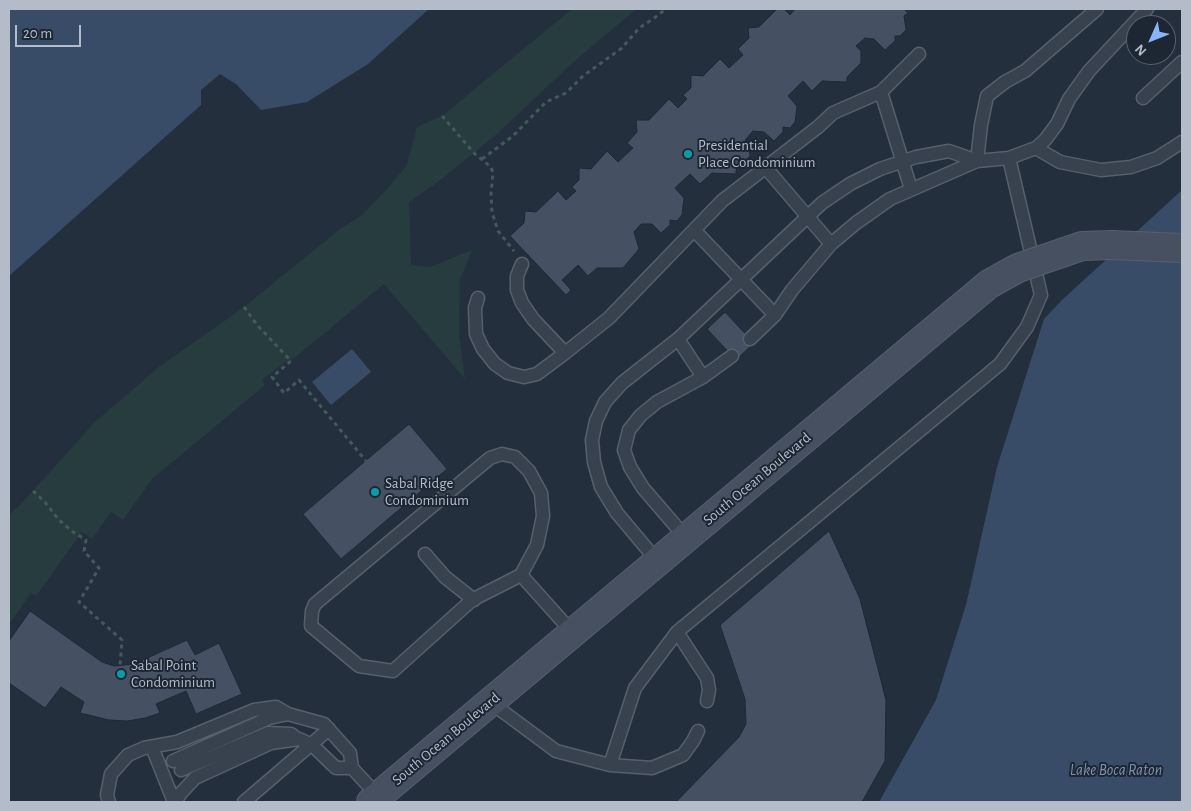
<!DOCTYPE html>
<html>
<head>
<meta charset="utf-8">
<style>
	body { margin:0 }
	#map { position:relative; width:1191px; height:811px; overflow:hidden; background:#242f3e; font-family:"Alegreya Sans",sans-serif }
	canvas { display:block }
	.frame { position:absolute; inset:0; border:10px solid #b4bcc9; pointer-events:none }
	.north { position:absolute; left:1126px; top:15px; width:50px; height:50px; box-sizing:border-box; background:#1d2633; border:1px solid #59626f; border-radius:50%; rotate:226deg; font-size:14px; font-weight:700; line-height:20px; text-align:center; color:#b4bcc9 }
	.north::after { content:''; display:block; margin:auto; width:18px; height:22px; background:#8ab4f8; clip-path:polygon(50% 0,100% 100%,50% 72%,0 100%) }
	.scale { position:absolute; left:15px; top:25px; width:66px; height:22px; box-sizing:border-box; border:2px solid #b4bcc9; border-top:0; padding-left:6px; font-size:15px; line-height:18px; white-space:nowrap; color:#b4bcc9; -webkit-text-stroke:4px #1d2633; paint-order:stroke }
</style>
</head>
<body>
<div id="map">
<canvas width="1191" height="811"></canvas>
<div class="frame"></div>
<div class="north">N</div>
<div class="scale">20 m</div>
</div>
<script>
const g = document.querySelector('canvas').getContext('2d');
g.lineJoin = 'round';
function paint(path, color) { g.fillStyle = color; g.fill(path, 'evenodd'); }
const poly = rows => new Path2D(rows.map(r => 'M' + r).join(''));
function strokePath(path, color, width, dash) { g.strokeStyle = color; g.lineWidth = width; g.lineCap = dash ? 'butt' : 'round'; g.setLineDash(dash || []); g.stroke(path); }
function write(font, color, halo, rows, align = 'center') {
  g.font = font + ' "Alegreya Sans",sans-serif'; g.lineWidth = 4; g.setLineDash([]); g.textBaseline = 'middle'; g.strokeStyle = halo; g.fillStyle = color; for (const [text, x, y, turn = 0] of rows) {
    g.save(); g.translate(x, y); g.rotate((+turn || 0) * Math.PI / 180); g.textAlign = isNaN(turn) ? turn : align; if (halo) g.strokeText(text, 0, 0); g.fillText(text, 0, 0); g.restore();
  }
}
paint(poly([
	[572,9,636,9,570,65,497,134,439,181,409,202,411,265,430,267,472,250,460,280,459,336,465,379,384,284,293,359,285,362,262,380,265,385,152,479,123,520,111,512,92,539,82,532,36,596,31,593,9,624,9,515,20,505,95,422,159,367,244,307,340,229,361,216,387,189,407,165,417,127,442,116]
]), '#263c3f');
paint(poly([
	[9,9,429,9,368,64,307,102,261,110,236,84,220,74,201,90,201,105,9,276],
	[1182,190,1182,802,879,802,936,700,966,605,997,467,1044,319,1062,300],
	[352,349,371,372,331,405,312,382]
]), '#394c67');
const building = poly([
	[777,9,784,9,790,15,795,9,904,9,908,13,904,16,906,30,900,36,895,36,895,41,885,50,874,39,865,38,856,46,861,51,861,63,847,77,847,82,822,81,812,91,803,81,788,96,797,106,795,122,790,128,783,127,783,132,774,141,764,132,753,131,745,140,749,144,750,156,736,170,736,174,712,173,700,184,690,174,675,188,684,198,682,215,677,221,670,220,670,225,661,233,652,224,641,224,634,232,639,249,623,268,597,268,588,276,578,265,562,280,571,290,566,295,510,236,524,223,525,211,536,212,558,191,566,200,576,191,572,187,579,180,579,168,591,169,607,151,618,162,633,148,627,143,637,132,636,120,649,120,669,99,678,108,687,99,683,95,691,88,691,75,703,76,720,59,729,68,743,55,738,49,749,38,748,28,759,27,777,9],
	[725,312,754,343,736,360,707,329,725,312],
	[409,424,447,469,341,559,303,514,409,424],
	[829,531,860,599,886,700,885,761,862,802,676,802,739,737,746,724,745,699,720,625,829,531],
	[30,611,102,662,114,666,134,664,187,640,195,655,219,643,242,694,196,714,186,691,156,704,160,713,145,718,127,721,109,720,80,713,84,702,61,687,45,708,9,683,9,641,30,611]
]);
paint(building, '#455162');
strokePath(building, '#1f2835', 1);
const lane = poly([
	[1097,9,1025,71,1005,82,987,96,981,125,977,161,1009,158,1036,148,1045,140,1057,124,1069,99,1089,71,1147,9],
	[881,92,911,189],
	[1143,98,1182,62],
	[1036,148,1060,162,1101,170,1131,167,1157,158,1182,142],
	[766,168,831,244],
	[694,230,775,315],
	[522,264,517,276,517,290,522,303,533,319,565,353,609,318,722,201,818,127,833,113,881,92,919,54],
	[478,298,475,308,476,334,483,349,495,364,508,373,524,377,537,374,565,353],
	[678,339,703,377],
	[686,538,643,488,630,467,624,450,629,430,641,415,657,402,703,377,732,356],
	[425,554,445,577,474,600],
	[658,562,617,513,601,487,594,462,592,440,596,421,605,402,622,383,678,339,822,203,850,184,880,169,916,157,949,151,977,161,890,199,856,223,831,244,792,290,775,315,750,339],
	[521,575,537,545,543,516,541,493,529,471,515,457,502,454,490,458,315,604,312,611,311,626,359,666,393,671,472,600,521,575,573,633],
	[677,632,707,678,709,690,707,701],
	[490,702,556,751,610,765,652,768,683,755,693,741,698,731],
	[152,747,174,802],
	[173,761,269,718,288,714],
	[610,765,635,688,677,632,1000,364,1027,327,1041,295,1009,158],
	[181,770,268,733,291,734,295,737],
	[109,802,107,795,111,774,128,755,144,748,177,742,254,710,276,707,288,714,324,724,350,753,352,768,378,796],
	[175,802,181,793,195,778,271,743,299,739,312,745,336,768,352,768],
	[244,802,329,729]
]);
const secondary = poly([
	[371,802,989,284]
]);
strokePath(lane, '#565f6c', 15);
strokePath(secondary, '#565f6c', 30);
strokePath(poly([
	[442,116,475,154,491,167,493,173,491,194,492,212,498,231,514,251],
	[482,159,513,136,546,102,566,93,583,76,622,48,639,28,653,19,666,9],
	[244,307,257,325,291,361,272,377,284,393,299,380,366,461],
	[33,491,44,501,59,520,73,532,86,540,84,551,99,568,79,602,122,640,120,666]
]), '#44595c', 3, [4, 4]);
strokePath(lane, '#38414e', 12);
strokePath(secondary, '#465061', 28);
const secondaryBridge = poly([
	[989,284,1018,268,1082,246,1112,245,1182,248]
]);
strokePath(secondaryBridge, '#565f6c', 30, []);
strokePath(secondaryBridge, '#465061', 28);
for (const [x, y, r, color] of [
	[688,154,5,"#0f9aa8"],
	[375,492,5,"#0f9aa8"],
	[121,674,5,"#0f9aa8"]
]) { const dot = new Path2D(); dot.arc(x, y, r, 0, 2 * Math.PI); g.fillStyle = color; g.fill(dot); strokePath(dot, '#1d2633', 2); }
write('15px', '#b4bcc9', '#1d2633', [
	["Presidential",698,145],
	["Place Condominium",698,162],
	["Sabal Ridge",385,483],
	["Condominium",385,500],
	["Sabal Point",131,665],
	["Condominium",131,682]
], 'left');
write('15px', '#b4bcc9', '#1d2633', [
	["South Ocean Boulevard",757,479,-40],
	["South Ocean Boulevard",446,739,-40]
]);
write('italic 16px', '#7c92b1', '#1d2633', [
	["Lake Boca Raton",1116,770]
]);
</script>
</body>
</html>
